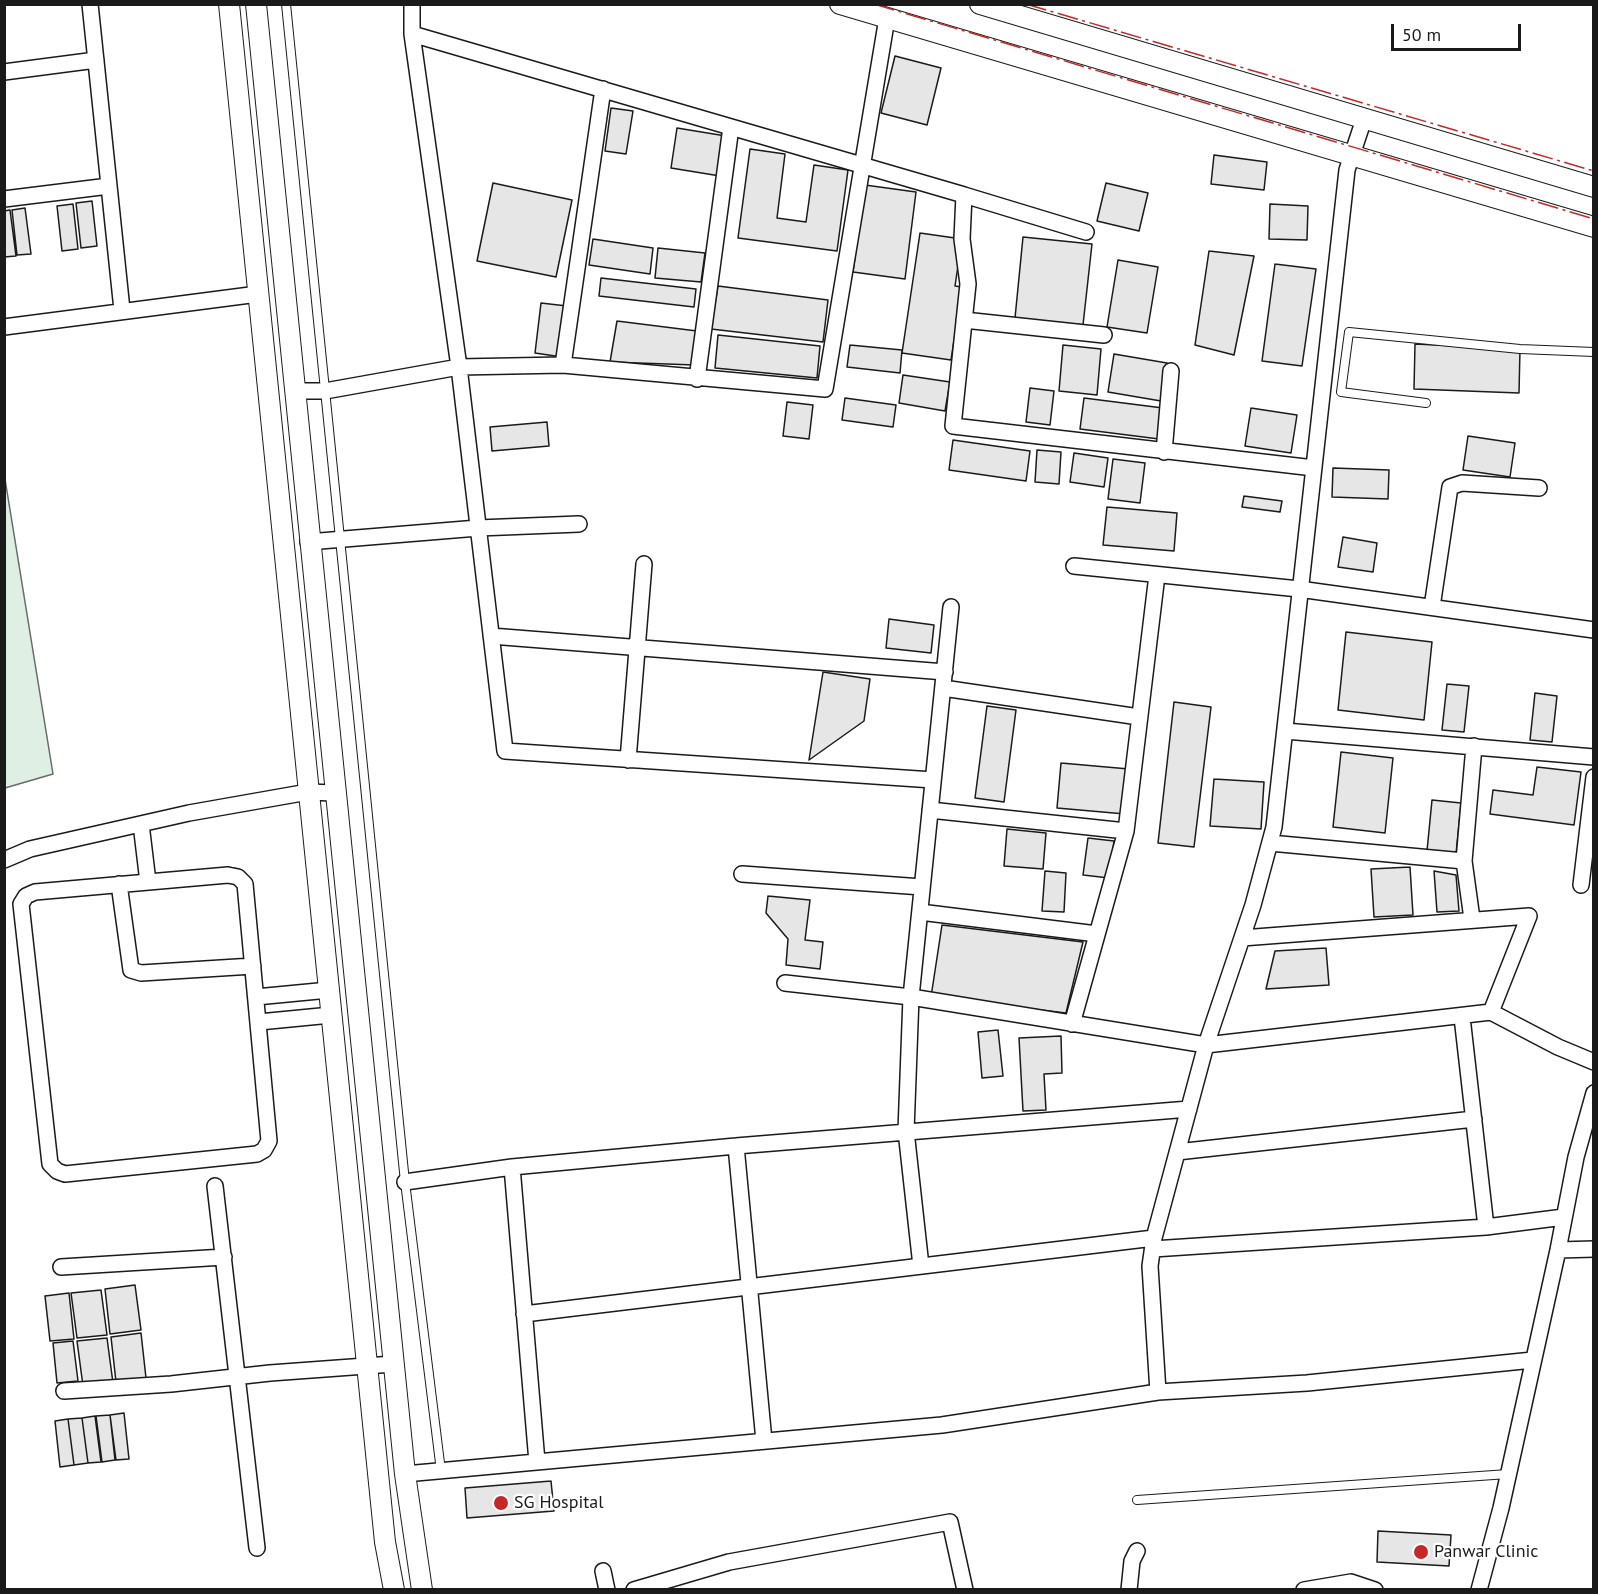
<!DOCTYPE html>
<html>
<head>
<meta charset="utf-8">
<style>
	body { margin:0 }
	#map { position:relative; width:1598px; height:1594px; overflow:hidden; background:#fff; font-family:"PT Sans",sans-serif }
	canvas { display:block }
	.frame { position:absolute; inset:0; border:6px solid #1a1a1a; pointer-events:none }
	.scale { position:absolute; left:1391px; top:24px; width:130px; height:27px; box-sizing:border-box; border:3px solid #1a1a1a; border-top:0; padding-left:8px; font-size:18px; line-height:21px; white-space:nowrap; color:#1a1a1a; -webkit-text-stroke:4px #fff; paint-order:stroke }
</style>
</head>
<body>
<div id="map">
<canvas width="1598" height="1594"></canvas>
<div class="frame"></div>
<div class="scale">50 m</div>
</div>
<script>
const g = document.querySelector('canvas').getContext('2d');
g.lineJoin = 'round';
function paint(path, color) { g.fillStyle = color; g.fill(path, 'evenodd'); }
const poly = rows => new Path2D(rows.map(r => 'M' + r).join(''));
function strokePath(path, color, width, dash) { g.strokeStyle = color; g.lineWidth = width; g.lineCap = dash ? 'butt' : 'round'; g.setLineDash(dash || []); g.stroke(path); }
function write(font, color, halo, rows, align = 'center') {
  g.font = font + ' "PT Sans",sans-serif'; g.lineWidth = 4.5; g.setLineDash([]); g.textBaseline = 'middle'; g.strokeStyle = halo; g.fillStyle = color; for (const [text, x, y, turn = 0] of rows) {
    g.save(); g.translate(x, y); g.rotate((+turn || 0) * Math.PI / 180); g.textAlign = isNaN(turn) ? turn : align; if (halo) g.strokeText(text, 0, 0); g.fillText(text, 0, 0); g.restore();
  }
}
const green = poly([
	[5,479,53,774,5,788,4,788,5,479]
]);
paint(green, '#e0efe3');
strokePath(green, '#6a6a6a', 1.5);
const building = poly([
	[895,56,941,68,927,125,881,113,895,56],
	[611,108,633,111,626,154,605,151,611,108],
	[677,128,726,136,720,176,671,168,677,128],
	[750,149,785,154,777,218,806,222,814,165,848,170,837,251,738,238,750,149],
	[1214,155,1267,162,1264,190,1211,184,1214,155],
	[493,183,572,200,556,277,477,261,493,183],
	[1106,183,1148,193,1139,231,1097,221,1106,183],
	[865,185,916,192,905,279,853,272,865,185],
	[92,201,97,246,81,248,76,203,92,201],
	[73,204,78,249,62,251,57,206,73,204],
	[1270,204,1308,206,1307,240,1269,239,1270,204],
	[25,208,31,254,17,255,12,210,25,208],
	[10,210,16,256,4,257,4,211,10,210],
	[920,233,962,239,955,286,962,287,951,360,902,353,920,233],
	[1023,237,1092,244,1083,325,1015,318,1023,237],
	[593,239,653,248,650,274,589,265,593,239],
	[658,248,705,253,701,282,655,278,658,248],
	[1209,251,1254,256,1234,355,1195,345,1209,251],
	[1118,260,1158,267,1147,333,1107,327,1118,260],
	[1275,264,1316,269,1302,366,1262,361,1275,264],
	[601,278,696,289,694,307,599,296,601,278],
	[718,286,828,300,823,342,711,329,718,286],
	[541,303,567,306,562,357,535,353,541,303],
	[617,321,697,331,695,365,610,362,617,321],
	[718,335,820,346,817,378,715,368,718,335],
	[1415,344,1520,349,1519,393,1414,389,1415,344],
	[850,345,902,350,900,373,847,367,850,345],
	[1063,345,1101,349,1097,395,1059,391,1063,345],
	[1114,354,1167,363,1161,401,1108,392,1114,354],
	[903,375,950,382,945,411,899,403,903,375],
	[1030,388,1054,391,1050,425,1026,422,1030,388],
	[845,398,896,405,893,427,842,420,845,398],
	[1084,398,1163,408,1159,439,1080,429,1084,398],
	[787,402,813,405,809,439,783,436,787,402],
	[1251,408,1297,415,1291,453,1245,446,1251,408],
	[547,422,549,446,492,451,490,427,547,422],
	[1468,436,1515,443,1510,477,1463,470,1468,436],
	[953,440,1030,451,1026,481,949,470,953,440],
	[1037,450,1061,452,1059,484,1035,482,1037,450],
	[1074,453,1108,458,1104,487,1070,482,1074,453],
	[1113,459,1145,463,1140,503,1108,499,1113,459],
	[1333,468,1389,470,1388,499,1332,497,1333,468],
	[1244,496,1282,501,1280,512,1242,507,1244,496],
	[1107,507,1177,513,1174,551,1103,545,1107,507],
	[1343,537,1377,543,1373,572,1338,567,1343,537],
	[889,619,934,625,931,653,886,648,889,619],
	[1346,632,1432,642,1424,720,1338,710,1346,632],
	[823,672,870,679,864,721,809,760,823,672],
	[1447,684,1469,686,1464,732,1442,730,1447,684],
	[1535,693,1557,696,1552,742,1530,740,1535,693],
	[1174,702,1211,707,1194,847,1158,843,1174,702],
	[987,706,1016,710,1004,802,975,798,987,706],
	[1341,752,1393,758,1385,833,1333,827,1341,752],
	[1061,763,1129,769,1125,814,1057,808,1061,763],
	[1537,767,1581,772,1574,825,1490,814,1493,790,1533,795,1537,767],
	[1214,779,1264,782,1261,829,1210,826,1214,779],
	[1432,800,1461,803,1456,854,1427,851,1432,800],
	[1007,829,1046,833,1043,869,1004,866,1007,829],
	[1088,838,1114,841,1109,878,1083,875,1088,838],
	[1410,867,1413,915,1374,917,1371,869,1410,867],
	[1045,871,1066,873,1064,912,1042,911,1045,871],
	[1434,871,1456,875,1459,911,1437,912,1434,871],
	[768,896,810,900,805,940,823,942,820,969,786,965,788,939,766,913,768,896],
	[942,925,1083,942,1066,1013,931,997,942,925],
	[1326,948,1329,985,1266,989,1275,951,1326,948],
	[998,1030,1003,1076,982,1078,978,1032,998,1030],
	[1061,1036,1062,1073,1044,1074,1046,1110,1023,1111,1019,1038,1061,1036],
	[135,1285,141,1330,110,1334,105,1289,135,1285],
	[101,1290,107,1335,77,1338,71,1293,101,1290],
	[69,1293,74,1339,50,1341,45,1296,69,1293],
	[141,1333,146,1378,116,1382,111,1337,141,1333],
	[107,1338,113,1383,83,1386,77,1341,107,1338],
	[73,1341,78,1381,57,1383,53,1343,73,1341],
	[124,1413,129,1459,116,1460,110,1415,124,1413],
	[110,1415,115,1460,102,1462,96,1416,110,1415],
	[95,1416,101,1462,88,1463,82,1418,95,1416],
	[82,1418,88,1463,74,1465,68,1419,82,1418],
	[68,1419,74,1465,60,1467,55,1421,68,1419],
	[551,1481,554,1511,467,1518,465,1488,551,1481],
	[1378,1531,1451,1535,1449,1566,1377,1562,1378,1531]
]);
paint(building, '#e6e6e6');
strokePath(building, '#1a1a1a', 1.5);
const service = poly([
	[286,4,405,1182,441,1471],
	[1426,403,1341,392,1349,332,1520,349,1594,352],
	[1137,1500,1508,1474]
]);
const minor = poly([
	[90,4,122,310],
	[412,4,412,34,459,367,505,751,933,780],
	[412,34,964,195,962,239,968,284,953,426,1314,468],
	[4,72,96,60],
	[1364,119,1347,170,1274,827,1253,905,1206,1045,1154,1238,1150,1266,1158,1392,1307,1383,1533,1360],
	[964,195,1086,232],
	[4,199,109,186],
	[964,320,1104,335],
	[4,327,258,294],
	[563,365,603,89],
	[697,379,731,127],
	[294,391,325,391,459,367,563,365,825,389,887,18],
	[1164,452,1171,371],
	[308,542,478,528,579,524],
	[1074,566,1299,589,1594,630],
	[1432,607,1450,487,1462,483,1539,488],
	[491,636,945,672],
	[943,688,1139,717],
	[1285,731,1594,757],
	[628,760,644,564],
	[930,810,1126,831],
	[141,824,148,882],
	[1270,843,1464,861],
	[4,860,30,849,189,813,308,792,334,793],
	[742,874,922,887],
	[228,875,238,877,245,884,269,1141,264,1150,257,1154,65,1174,57,1171,50,1164,21,904,26,896,35,892,228,875],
	[119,884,131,970,141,973,253,966],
	[1581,885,1594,777],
	[920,912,1097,934],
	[1472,919,1464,861,1474,746],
	[1242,938,1529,916,1491,1012],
	[785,983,911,997,1206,1045,1491,1012,1558,1047,1594,1062],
	[256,997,329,990],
	[1462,1017,1486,1227],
	[259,1022,331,1015],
	[1072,1024,1126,831,1157,575],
	[736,1146,764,1441],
	[1177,1152,1474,1119],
	[512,1167,537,1462],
	[405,1182,512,1167,736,1146,1189,1109],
	[215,1186,257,1548],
	[1153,1249,1486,1227,1564,1217],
	[1558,1250,1594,1249],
	[921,1266,906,1131,911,997,951,607],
	[61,1267,224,1257],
	[524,1314,1154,1238],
	[64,1391,171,1384,270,1373,393,1364],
	[405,1474,942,1425,1158,1392],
	[603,1571,607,1590],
	[634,1590,729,1562,950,1522,965,1590],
	[1129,1590,1132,1561,1137,1551],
	[1304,1590,1351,1582,1375,1590],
	[1479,1590,1501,1508,1558,1250,1576,1157,1594,1093]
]);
const tertiary = poly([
	[229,4,385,1542,394,1590],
	[256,4,405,1474,422,1590],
	[840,4,1594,227],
	[980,4,1594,187]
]);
strokePath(service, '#1a1a1a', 10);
strokePath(minor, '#1a1a1a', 18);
strokePath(tertiary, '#1a1a1a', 22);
strokePath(service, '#fff', 8);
strokePath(minor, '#fff', 15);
strokePath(tertiary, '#fff', 20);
strokePath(poly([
	[874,4,1594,219],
	[1026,4,1594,171]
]), '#c62828', 1.5, [21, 4.5, 3, 4.5]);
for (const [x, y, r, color] of [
	[501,1503,8,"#c62828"],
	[1421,1552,8,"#c62828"]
]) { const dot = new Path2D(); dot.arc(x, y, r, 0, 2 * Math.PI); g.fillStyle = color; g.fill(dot); strokePath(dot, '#fff', 2); }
write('18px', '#1a1a1a', '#fff', [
	["SG Hospital",514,1503],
	["Panwar Clinic",1434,1552]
], 'left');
</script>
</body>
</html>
